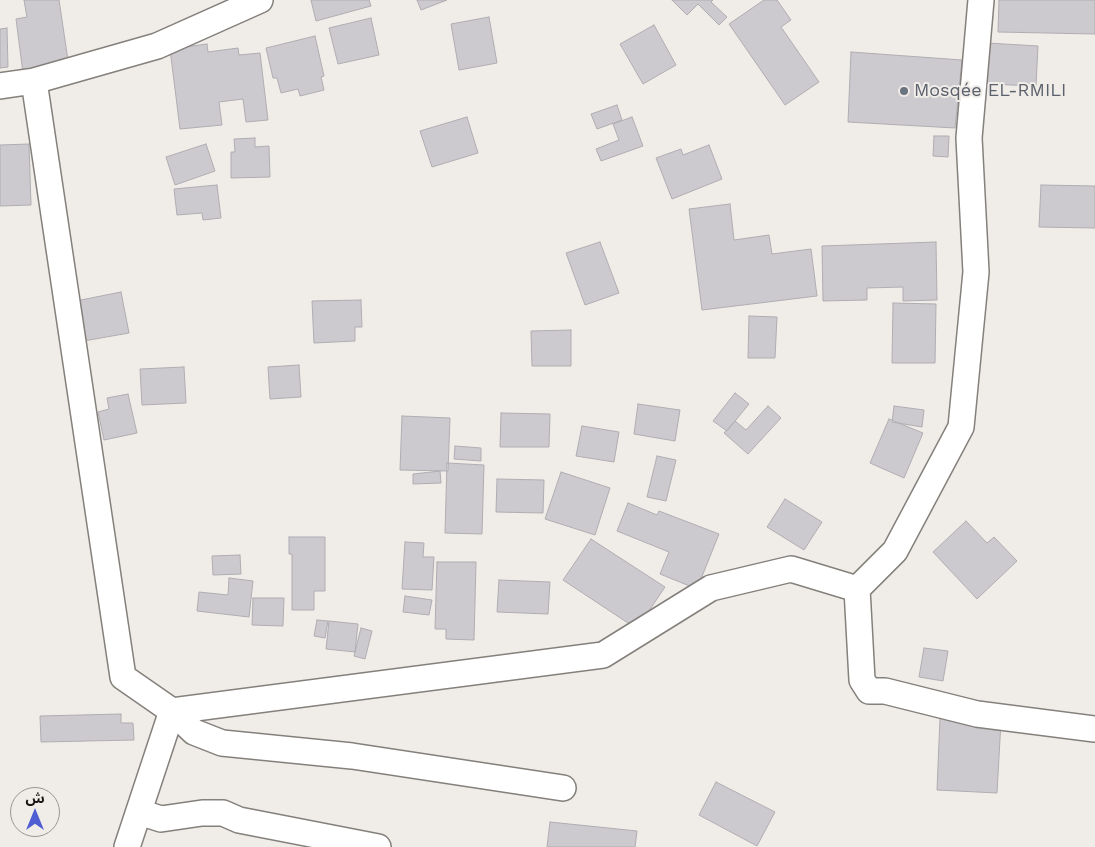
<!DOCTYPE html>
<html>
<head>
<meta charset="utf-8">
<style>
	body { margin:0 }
	#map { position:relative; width:1095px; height:847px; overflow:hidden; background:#f0ece7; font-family:"Work Sans","Noto Sans Arabic",sans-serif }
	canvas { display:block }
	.north { position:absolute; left:10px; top:787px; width:50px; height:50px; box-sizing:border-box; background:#f0ece7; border:1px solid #999693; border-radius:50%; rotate:0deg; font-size:14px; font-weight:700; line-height:20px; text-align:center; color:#171614 }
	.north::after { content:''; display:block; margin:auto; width:18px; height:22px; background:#505ed4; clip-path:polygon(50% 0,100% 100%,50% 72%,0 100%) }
</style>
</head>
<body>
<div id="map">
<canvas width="1095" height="847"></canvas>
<div class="north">ش</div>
</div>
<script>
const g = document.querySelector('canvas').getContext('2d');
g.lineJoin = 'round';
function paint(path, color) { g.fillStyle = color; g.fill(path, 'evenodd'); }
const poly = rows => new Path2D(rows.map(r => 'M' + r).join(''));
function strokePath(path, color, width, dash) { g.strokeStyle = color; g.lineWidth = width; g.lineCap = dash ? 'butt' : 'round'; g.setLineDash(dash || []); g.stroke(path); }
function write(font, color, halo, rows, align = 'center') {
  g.font = font + ' "Work Sans",sans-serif'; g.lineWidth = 4; g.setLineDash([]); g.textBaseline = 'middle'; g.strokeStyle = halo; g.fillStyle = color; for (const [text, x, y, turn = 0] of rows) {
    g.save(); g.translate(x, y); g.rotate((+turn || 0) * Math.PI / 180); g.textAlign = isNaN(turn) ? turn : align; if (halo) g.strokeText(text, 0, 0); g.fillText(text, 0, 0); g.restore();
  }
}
const building = poly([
	[24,0,59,0,69,67,23,73,16,19,27,17,24,0],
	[311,0,369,0,371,6,316,21,311,0],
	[417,0,447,0,421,10,417,0],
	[672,0,713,0,711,2,727,17,719,25,698,4,687,15,672,0],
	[764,0,777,0,791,20,781,27,819,82,785,105,729,24,764,0],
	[999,0,1095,0,1095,34,998,32,999,0],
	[489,17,497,63,459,70,451,24,489,17],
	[371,18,379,55,338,64,329,28,371,18],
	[654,25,676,65,643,84,620,44,654,25],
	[7,28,8,67,0,68,0,29,7,28],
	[315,36,324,76,321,77,324,90,300,96,298,89,281,93,277,78,273,78,266,48,315,36],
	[987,43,1038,46,1036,86,985,84,987,43],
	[207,44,208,52,238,48,239,55,260,53,268,120,246,122,243,99,219,102,222,125,180,129,170,49,207,44],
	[851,52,962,60,955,128,848,122,851,52],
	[617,105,622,120,597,129,591,114,617,105],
	[467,117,478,153,432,167,420,131,467,117],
	[632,117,643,146,601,161,596,149,619,140,613,124,632,117],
	[934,136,949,136,948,157,933,156,934,136],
	[255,138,255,147,269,146,270,177,231,178,231,152,235,152,234,139,255,138],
	[29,144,31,205,0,206,0,145,29,144],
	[206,144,215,171,175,185,166,157,206,144],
	[709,145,722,179,672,199,656,158,681,149,683,155,709,145],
	[217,185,221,218,203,220,202,213,177,215,174,189,217,185],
	[1041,185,1095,186,1095,228,1039,227,1041,185],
	[730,204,734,240,769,235,772,254,811,249,817,296,702,310,689,209,730,204],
	[600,242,619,293,585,305,566,253,600,242],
	[936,242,937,300,903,301,903,287,867,288,867,300,823,301,822,246,936,242],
	[121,292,129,333,84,341,76,301,121,292],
	[361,300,362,327,355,327,355,341,314,343,312,301,361,300],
	[893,303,936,304,935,363,892,363,893,303],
	[749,316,777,317,775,358,748,358,749,316],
	[571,330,571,366,532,366,531,331,571,330],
	[299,365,301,397,270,399,268,367,299,365],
	[184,367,186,403,142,405,140,369,184,367],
	[735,393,749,404,727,431,713,421,735,393],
	[128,394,137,433,104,440,98,412,109,409,107,398,128,394],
	[638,404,680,410,675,441,634,434,638,404],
	[768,406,781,418,748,454,724,433,735,421,746,430,768,406],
	[894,406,924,410,922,427,892,422,894,406],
	[501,413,550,414,549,447,500,447,501,413],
	[402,416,450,418,448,471,400,470,402,416],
	[889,419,923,433,904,478,870,463,889,419],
	[582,426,619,432,614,462,576,456,582,426],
	[455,446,481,448,481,461,454,459,455,446],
	[657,456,676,460,666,501,647,497,657,456],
	[447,463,484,465,482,534,445,533,447,463],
	[440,471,441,483,413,484,413,474,440,471],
	[561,472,610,488,595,535,545,519,561,472],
	[497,479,544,480,543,513,496,512,497,479],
	[785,499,822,522,804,550,767,527,785,499],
	[628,503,657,515,659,511,719,534,697,589,660,574,669,552,617,531,628,503],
	[966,521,987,543,994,537,1017,561,977,599,933,552,966,521],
	[289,537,325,537,325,591,314,591,314,610,292,610,292,554,289,554,289,537],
	[591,539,665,587,637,629,563,580,591,539],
	[405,542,424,543,423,557,434,557,432,590,402,589,405,542],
	[240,555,241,574,213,575,212,556,240,555],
	[437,562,476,562,474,640,446,639,446,629,435,629,437,562],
	[229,578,253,581,249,617,197,611,199,592,228,595,229,578],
	[499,580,550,582,548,614,497,612,499,580],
	[405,596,432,600,429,615,403,612,405,596],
	[253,598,284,598,283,626,252,625,253,598],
	[317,620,328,621,325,638,314,636,317,620],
	[329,621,358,624,355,652,326,649,329,621],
	[361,628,372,631,365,659,354,656,361,628],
	[924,648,948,651,943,681,919,677,924,648],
	[121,714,121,723,133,723,134,740,41,742,40,716,121,714],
	[940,718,1001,721,997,793,937,790,940,718],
	[716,782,775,812,757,846,699,815,716,782],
	[550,822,637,831,635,847,547,847,550,822]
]);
paint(building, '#ccc9cf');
strokePath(building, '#b0adb2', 1);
const minor = poly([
	[34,81,123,677,172,711,194,732,222,743,352,756,563,788],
	[0,86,34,81,157,46,260,0],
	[857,589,862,680,869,691,885,691,977,714,1095,729],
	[172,711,603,655,711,588,791,569,857,589,895,551,961,427,976,272,969,138,981,0],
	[139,812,161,819,202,813,223,813,239,820,378,847],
	[127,847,172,711]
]);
strokePath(minor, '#84807c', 28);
strokePath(minor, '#fff', 25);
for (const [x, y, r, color] of [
	[904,91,5,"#6b7280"]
]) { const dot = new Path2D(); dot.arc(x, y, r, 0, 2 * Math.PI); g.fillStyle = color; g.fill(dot); strokePath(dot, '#f0ece7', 2); }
write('18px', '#5b616d', '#f0ece7', [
	["Mosqée EL-RMILI",914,91]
], 'left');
</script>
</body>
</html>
